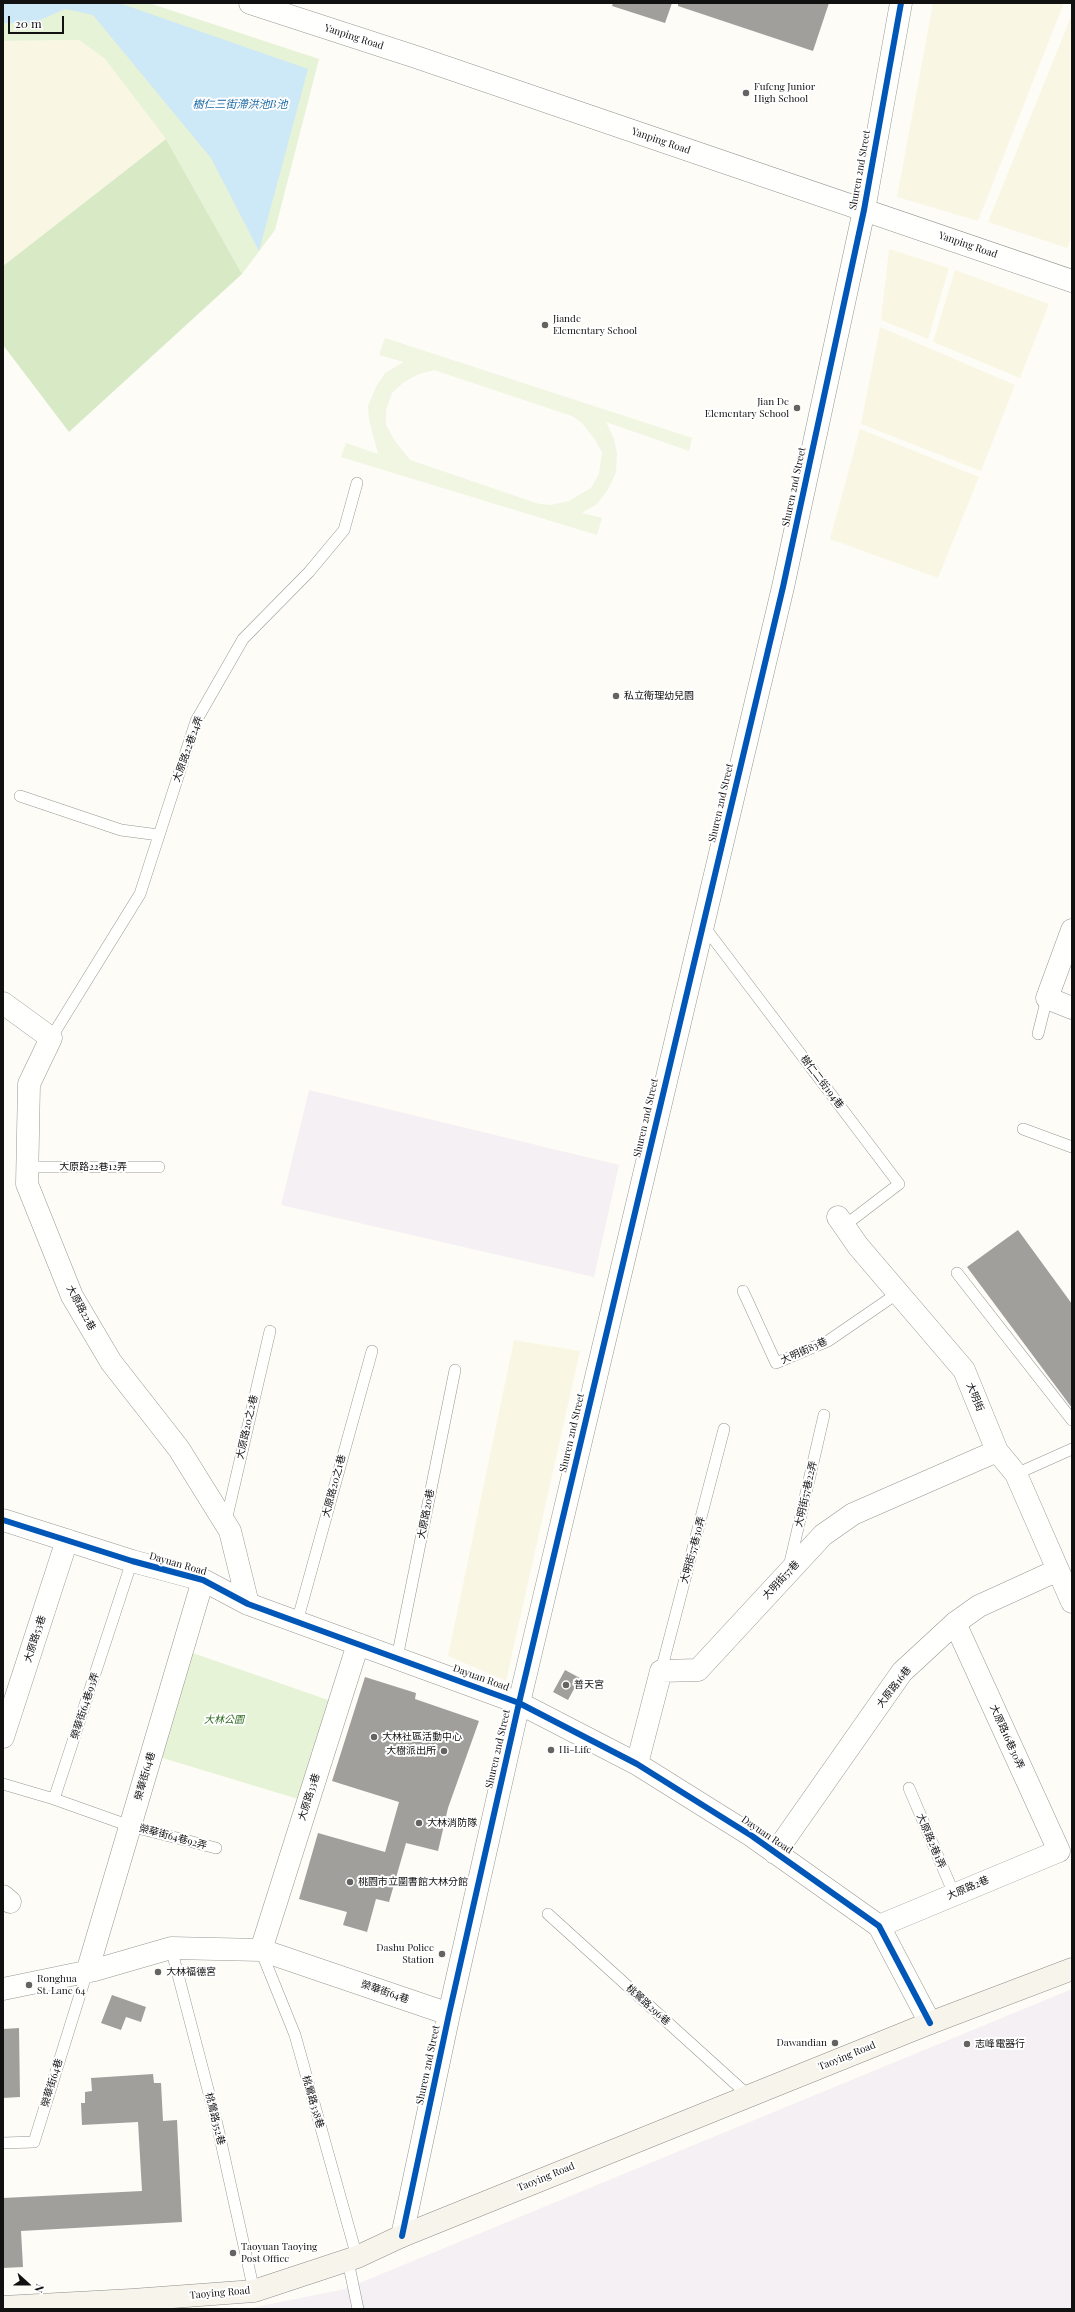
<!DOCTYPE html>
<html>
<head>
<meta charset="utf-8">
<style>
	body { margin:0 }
	#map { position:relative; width:1075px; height:2312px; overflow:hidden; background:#fdfcf7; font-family:"Playfair Display",serif }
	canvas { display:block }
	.frame { position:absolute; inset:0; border:4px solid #111; pointer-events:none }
	.north { position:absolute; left:8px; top:2264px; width:40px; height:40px; -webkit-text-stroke:3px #fff; paint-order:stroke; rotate:111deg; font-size:11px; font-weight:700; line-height:16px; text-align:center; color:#111 }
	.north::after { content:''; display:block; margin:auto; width:14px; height:18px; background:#111; clip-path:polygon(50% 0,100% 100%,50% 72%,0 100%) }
	.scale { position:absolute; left:8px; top:16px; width:56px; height:18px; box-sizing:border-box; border:2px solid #111; border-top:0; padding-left:5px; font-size:12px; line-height:14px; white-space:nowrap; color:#111; -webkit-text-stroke:3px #fff; paint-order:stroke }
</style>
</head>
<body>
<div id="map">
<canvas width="1075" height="2312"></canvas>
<div class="frame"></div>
<div class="north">N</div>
<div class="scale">20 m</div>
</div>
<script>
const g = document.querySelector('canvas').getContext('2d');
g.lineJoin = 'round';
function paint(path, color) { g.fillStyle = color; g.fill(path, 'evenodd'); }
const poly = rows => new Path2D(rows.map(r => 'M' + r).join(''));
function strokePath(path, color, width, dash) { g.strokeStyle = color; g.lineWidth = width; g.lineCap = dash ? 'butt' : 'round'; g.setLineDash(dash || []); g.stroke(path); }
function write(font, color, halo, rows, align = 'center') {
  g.font = font + ' "Playfair Display","Noto Sans TC",serif'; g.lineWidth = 4; g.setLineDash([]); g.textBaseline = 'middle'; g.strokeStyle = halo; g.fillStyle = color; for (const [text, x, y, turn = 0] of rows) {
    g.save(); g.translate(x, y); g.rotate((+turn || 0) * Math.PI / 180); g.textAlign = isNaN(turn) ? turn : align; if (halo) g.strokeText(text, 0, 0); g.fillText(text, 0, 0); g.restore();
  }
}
paint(poly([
	[309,1090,619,1165,594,1277,281,1205],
	[1072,1989,1072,2309,246,2309,345,2289]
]), '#f5f0f3');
paint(poly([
	[933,3,1064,3,978,221,897,197],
	[1072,14,1072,237,1067,248,988,222],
	[79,40,105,59,166,139,3,266,3,41],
	[889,249,949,268,928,339,881,320],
	[955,270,1049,304,1020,378,933,342],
	[880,327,1015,385,981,471,861,424],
	[860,429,979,477,938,578,830,539],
	[514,1340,580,1351,506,1681,448,1656]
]), '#f9f7e4');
paint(poly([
	[3,3,149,3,319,59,275,230,242,274,166,139,105,59,79,40,3,41],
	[187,1651,334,1702,308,1802,156,1756]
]), '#e7f3d7');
paint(poly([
	[166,139,242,274,69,432,3,345,3,266]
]), '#d8eac5');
paint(poly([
	[385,338,692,438,689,451,606,422,614,439,617,453,616,472,609,488,597,504,582,513,602,518,597,535,341,457,346,443,378,454,369,420,368,406,376,387,385,373,404,362,379,355],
	[434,370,572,416,582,423,596,441,602,453,599,474,591,488,569,501,551,505,539,504,410,460,395,441,386,425,386,410,392,393,404,382,419,374]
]), '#f0f6e1');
paint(poly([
	[3,3,119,3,308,69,259,251,211,158,93,15,65,9,31,24,3,23]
]), '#cde8f7');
paint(poly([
	[613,3,672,3,665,23,612,6],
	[678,3,829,3,813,51,678,6],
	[1018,1230,1072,1304,1072,1408,967,1267],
	[565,1670,580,1678,568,1700,553,1692],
	[365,1677,416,1693,415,1699,479,1721,448,1808,438,1851,406,1843,389,1902,376,1899,367,1932,343,1925,347,1912,299,1899,318,1833,385,1852,399,1802,332,1781],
	[112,1995,146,2007,141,2022,126,2017,121,2030,101,2023],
	[19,2028,20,2097,3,2098,3,2029],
	[153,2074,154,2083,161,2083,163,2121,177,2120,182,2222,21,2231,23,2267,3,2268,3,2198,142,2191,138,2122,82,2125,81,2103,85,2103,85,2092,92,2091,91,2078]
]), '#a19f9c');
const service = poly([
	[20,796,121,830,159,835],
	[703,925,899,1184,844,1226],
	[1038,1034,1047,998],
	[51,1038,140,894,196,721,243,639,309,572,344,530,357,483],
	[1023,1129,1072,1147],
	[28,1167,159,1167],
	[957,1273,1072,1420],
	[743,1291,776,1363,828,1341,898,1293],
	[1016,1474,1072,1449],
	[226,1521,270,1331],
	[789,1567,824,1415],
	[297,1622,372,1351],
	[397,1658,455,1370],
	[661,1671,724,1429],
	[3,1784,54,1799,132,1561],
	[909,1788,954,1894],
	[54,1799,130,1826,216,1848],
	[548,1914,749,2096],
	[171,1948,217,2124,254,2291],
	[261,1951,295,2035,357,2257],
	[3,2143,34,2142,87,1972],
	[348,2261,358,2309]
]);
const minor = poly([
	[250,3,416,57,1072,281],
	[1072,930,1047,998,1072,1008],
	[3,1003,51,1038,29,1084,27,1184,72,1296,111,1362,179,1449,230,1531,248,1604],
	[838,1217,858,1246,964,1370,997,1451,1016,1474,1072,1602],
	[3,1520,132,1561,203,1580,248,1604,519,1703,637,1764,752,1836,879,1926,930,2023],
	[3,1737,67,1540],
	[637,1764,661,1671,698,1670,823,1535,853,1514,997,1451],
	[775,1853,902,1672,955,1623,979,1606,1058,1570],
	[3,1896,10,1902],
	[879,1926,1059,1851,955,1623],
	[261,1950,358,1644],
	[87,1972,203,1580],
	[3,1989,95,1970,171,1948,261,1950,449,2014],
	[402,2236,449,2014,519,1703,783,587,864,210,901,3]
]);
const secondary = poly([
	[3,2307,132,2300,254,2291,357,2257,402,2236,930,2023,1072,1969]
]);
strokePath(service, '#979795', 12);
strokePath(minor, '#979795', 23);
strokePath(secondary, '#8e8d8b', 23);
strokePath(service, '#fffffe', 11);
strokePath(minor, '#fffffe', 22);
strokePath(secondary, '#f6f4eb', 22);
strokePath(poly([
	[3,1520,132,1561,203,1580,248,1604,519,1703,637,1764,752,1836,879,1926,930,2023],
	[402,2236,449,2014,519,1703,783,587,864,210,901,3]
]), '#0057b8', 6);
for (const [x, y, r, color] of [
	[746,93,4,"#646362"],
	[545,325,4,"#646362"],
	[797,408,4,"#646362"],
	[616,696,4,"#646362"],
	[566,1685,4,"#646362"],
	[374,1737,4,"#646362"],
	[551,1750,4,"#646362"],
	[444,1751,4,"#646362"],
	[419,1823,4,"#646362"],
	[350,1882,4,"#646362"],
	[442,1954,4,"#646362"],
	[158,1972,4,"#646362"],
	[29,1985,4,"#646362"],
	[835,2043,4,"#646362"],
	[967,2044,4,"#646362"],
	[233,2253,4,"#646362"]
]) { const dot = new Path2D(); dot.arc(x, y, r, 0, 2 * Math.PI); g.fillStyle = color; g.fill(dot); strokePath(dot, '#fff', 1.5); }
write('10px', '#111', '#fff', [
	["Yanping Road",354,37,18],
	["Yanping Road",661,141,19],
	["Shuren 2nd Street",860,170,-80],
	["Yanping Road",968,245,19],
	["Shuren 2nd Street",794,487,-78],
	["大原路22巷24弄",188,749,-70],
	["Shuren 2nd Street",721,803,-77],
	["樹仁二街194巷",822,1082,53],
	["Shuren 2nd Street",646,1118,-77],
	["大原路22巷12弄",93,1167],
	["大原路22巷",81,1308,62],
	["大明街83巷",804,1351,-24],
	["大明街",975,1397,68],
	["大原路20之2巷",247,1427,-77],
	["Shuren 2nd Street",572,1433,-77],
	["大原路20之1巷",334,1486,-75],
	["大明街57巷22弄",806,1494,-77],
	["大原路20巷",426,1514,-79],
	["大明街57巷30弄",693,1550,-75],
	["Dayuan Road",178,1564,16],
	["大明街57巷",781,1580,-47],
	["大原路53巷",35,1639,-72],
	["Dayuan Road",481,1678,20],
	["大原路16巷",894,1687,-52],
	["榮華街64巷93弄",85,1706,-72],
	["大原路16巷30弄",1007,1737,66],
	["Shuren 2nd Street",498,1749,-77],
	["榮華街64巷",145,1776,-74],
	["大原路33巷",309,1797,-72],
	["Dayuan Road",767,1835,34],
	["榮華街64巷92弄",173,1837,15],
	["大原路2巷1弄",931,1841,67],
	["大原路2巷",968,1888,-23],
	["榮華街64巷",385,1992,19],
	["桃鶯路296巷",648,2005,42],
	["Taoying Road",847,2056,-22],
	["Shuren 2nd Street",428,2065,-78],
	["榮華街64巷",52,2083,-73],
	["桃鶯路338巷",313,2102,74],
	["桃鶯路352巷",215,2119,76],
	["Taoying Road",546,2177,-22],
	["Taoying Road",220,2293,-5]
]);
write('10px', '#111', '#fff', [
	["Fufeng Junior",754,87],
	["High School",754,99],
	["Jiande",553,319],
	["Elementary School",553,331],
	["Jian De",789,402,"right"],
	["Elementary School",789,414,"right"],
	["私立衛理幼兒園",624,696],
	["普天宮",574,1685],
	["大林社區活動中心",382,1737],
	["Hi-Life",559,1750],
	["大樹派出所",436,1751,"right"],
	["大林消防隊",427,1823],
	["桃園市立圖書館大林分館",358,1882],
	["Dashu Police",434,1948,"right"],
	["Station",434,1960,"right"],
	["大林福德宮",166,1972],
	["Ronghua",37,1979],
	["St. Lane 64",37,1991],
	["Dawandian",827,2043,"right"],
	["志峰電器行",975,2044],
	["Taoyuan Taoying",241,2247],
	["Post Office",241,2259]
], 'left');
write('italic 10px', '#2f6b1f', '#fff', [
	["大林公園",224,1720]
]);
write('italic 11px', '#1768a6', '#fff', [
	["樹仁三街滯洪池B池",240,105]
]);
</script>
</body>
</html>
